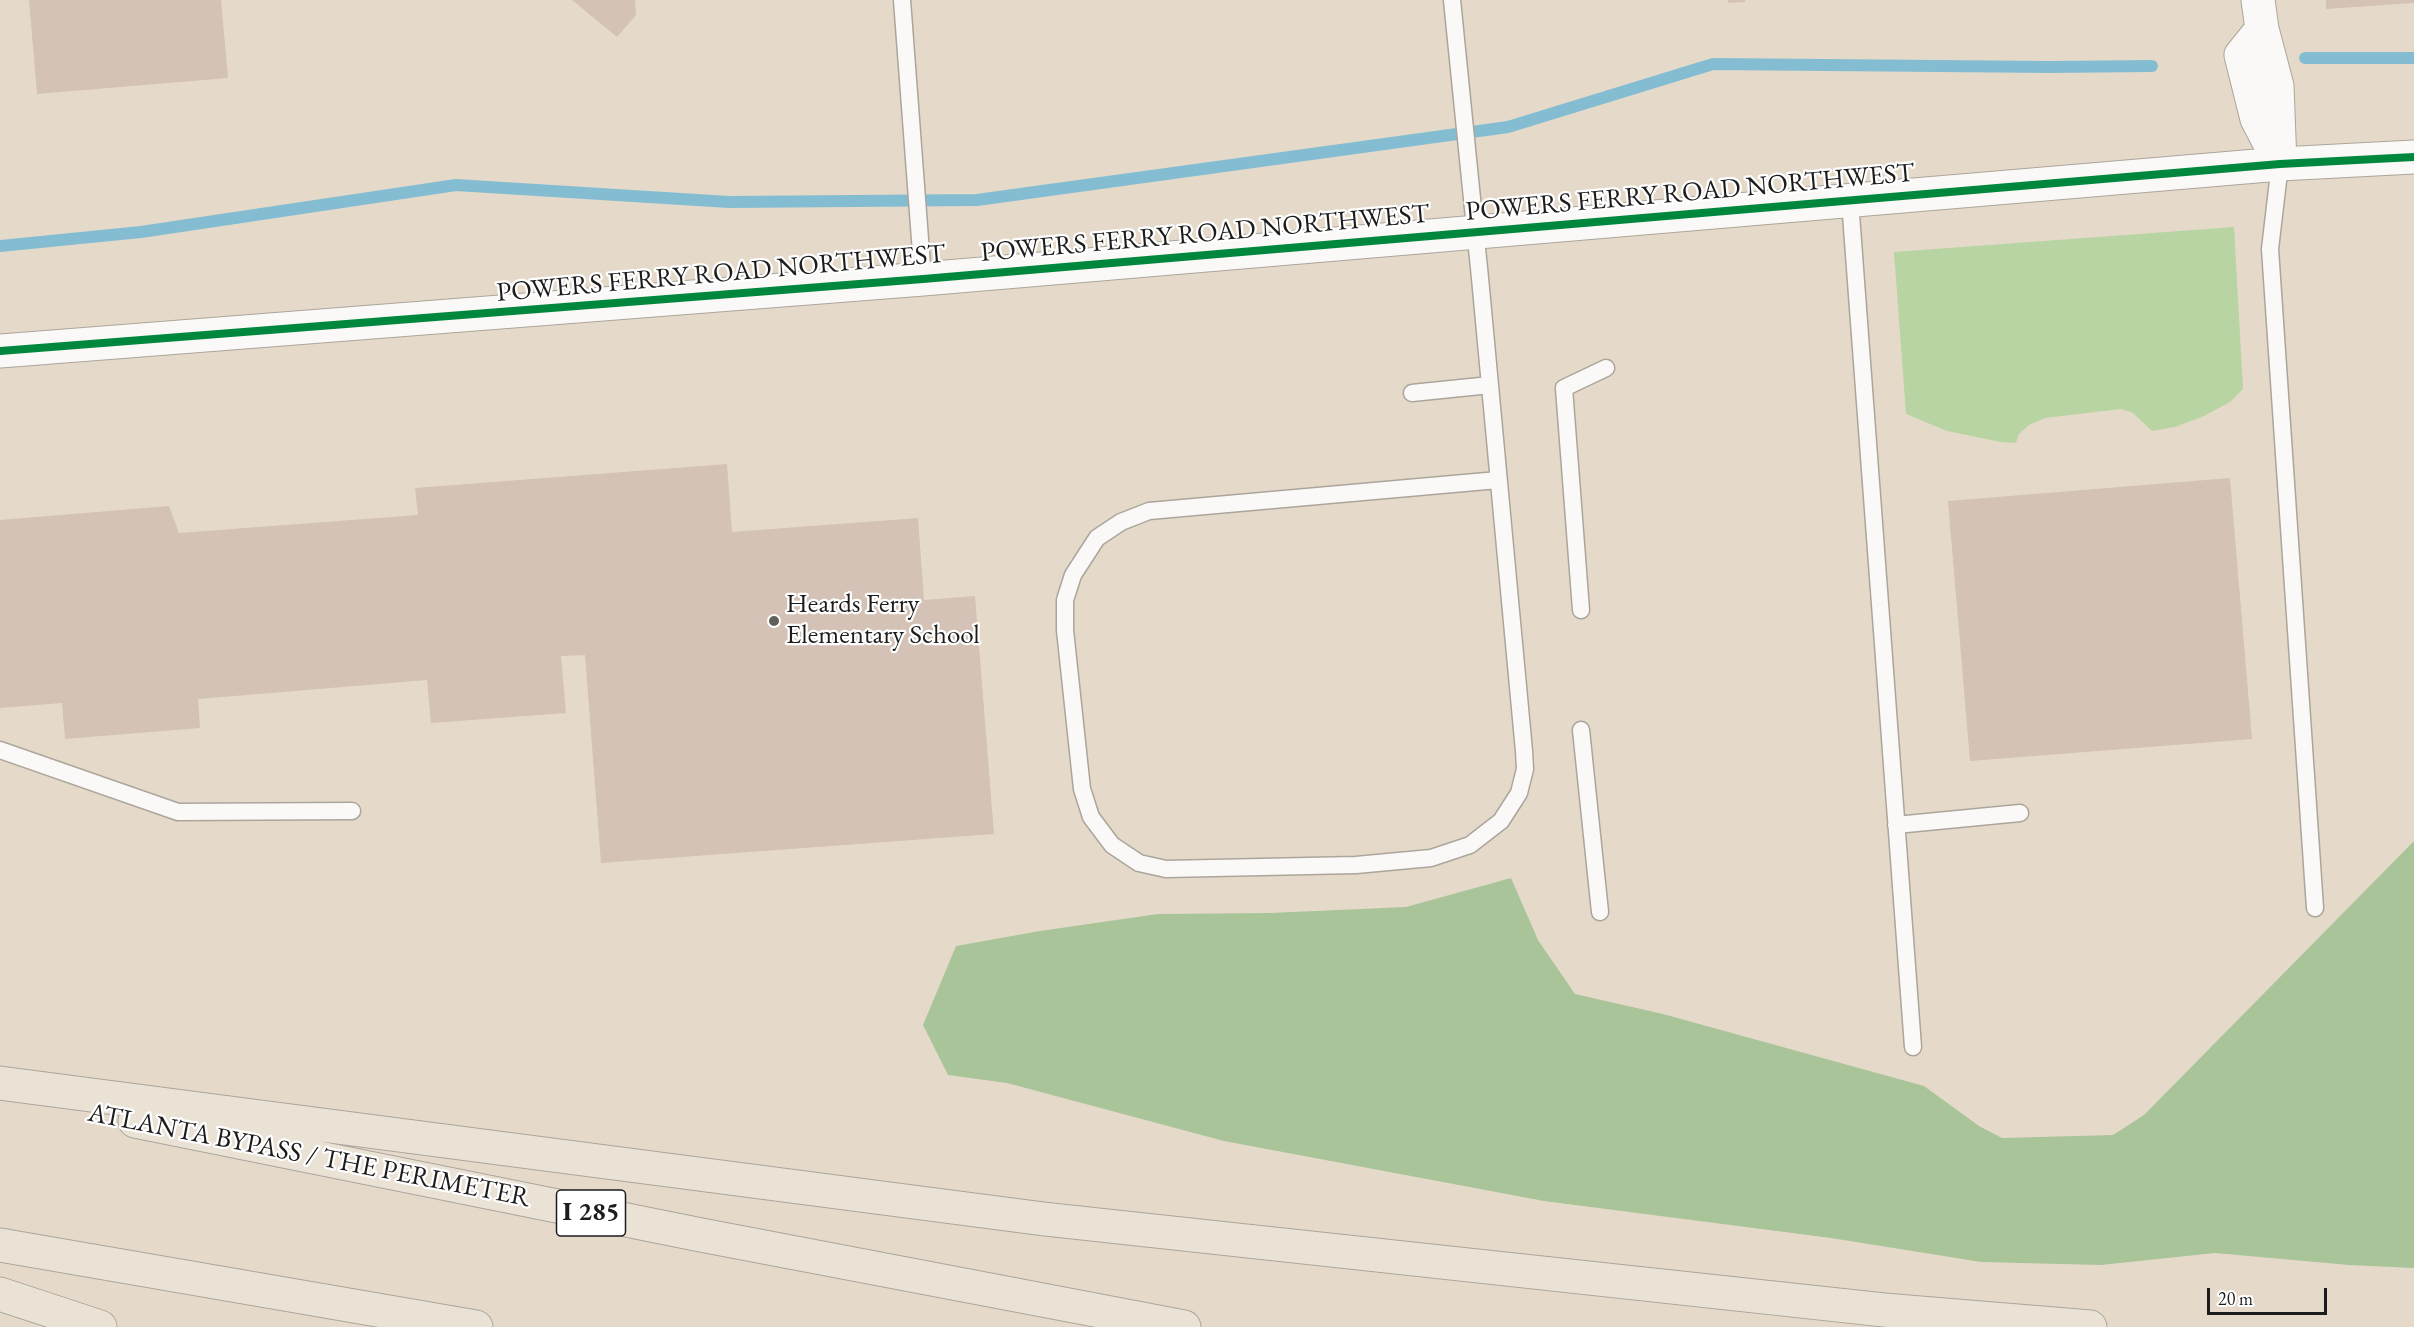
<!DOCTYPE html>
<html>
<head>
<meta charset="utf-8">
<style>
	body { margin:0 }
	#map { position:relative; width:2414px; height:1327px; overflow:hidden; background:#e5daca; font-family:"EB Garamond",serif }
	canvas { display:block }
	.scale { position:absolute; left:2207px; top:1288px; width:120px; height:27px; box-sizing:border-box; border:3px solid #1c1c1c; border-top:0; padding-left:8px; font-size:18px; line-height:21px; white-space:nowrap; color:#1c1c1c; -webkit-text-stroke:4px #fff; paint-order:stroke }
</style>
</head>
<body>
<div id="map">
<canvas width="2414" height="1327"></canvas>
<div class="scale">20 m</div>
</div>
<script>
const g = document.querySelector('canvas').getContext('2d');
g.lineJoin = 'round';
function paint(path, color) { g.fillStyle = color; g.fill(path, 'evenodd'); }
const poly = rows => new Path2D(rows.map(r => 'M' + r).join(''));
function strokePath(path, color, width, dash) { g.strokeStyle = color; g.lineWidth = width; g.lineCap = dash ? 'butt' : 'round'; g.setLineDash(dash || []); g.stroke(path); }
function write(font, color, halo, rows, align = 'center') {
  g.font = font + ' "EB Garamond",serif'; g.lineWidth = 4.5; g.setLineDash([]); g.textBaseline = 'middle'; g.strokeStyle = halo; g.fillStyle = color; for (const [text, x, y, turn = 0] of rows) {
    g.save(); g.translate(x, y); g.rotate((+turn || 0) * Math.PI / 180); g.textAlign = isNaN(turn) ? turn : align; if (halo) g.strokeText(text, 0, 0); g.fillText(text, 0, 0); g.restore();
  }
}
paint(poly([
	[2234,227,2243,389,2230,402,2204,416,2175,427,2152,431,2133,413,2121,409,2045,418,2029,425,2019,434,2016,443,2001,442,1947,431,1906,414,1894,252]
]), '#b9d4a3');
paint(poly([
	[2414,841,2414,1268,2349,1265,2215,1253,2101,1265,1981,1262,1831,1238,1544,1201,1224,1141,1007,1083,948,1075,923,1025,956,946,1040,931,1158,914,1270,913,1406,907,1511,878,1538,940,1575,994,1663,1014,1924,1086,1979,1126,2002,1138,2113,1135,2144,1115]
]), '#a9c499');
strokePath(poly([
	[2305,58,2414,58],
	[0,246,141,232,456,185,729,202,977,200,1508,127,1713,64,2050,67,2152,66]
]), '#84bdd2', 12);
paint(poly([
	[29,0,221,0,228,78,37,94],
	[572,0,635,0,636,15,617,37],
	[1728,0,1745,0,1745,2,1728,3],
	[2326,0,2414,0,2414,3,2326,9],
	[727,464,732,532,918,518,924,600,975,596,994,834,601,863,585,655,561,656,566,713,431,723,427,680,198,699,200,728,65,739,62,703,0,708,0,520,169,506,179,533,418,515,415,488],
	[2230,478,2252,739,1970,761,1948,501]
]), '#d3c2b5');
const service = poly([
	[902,0,923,279],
	[1452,0,1480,278,1524,751,1525,769,1519,793,1501,821,1470,845,1431,858,1356,865,1166,869,1139,863,1112,845,1091,817,1082,789,1065,630,1065,600,1073,575,1097,538,1121,522,1149,511,1498,480],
	[2280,164,2270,249,2315,908],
	[1850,201,1913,1047],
	[1412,393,1490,385],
	[1581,610,1564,388,1606,368],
	[1581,730,1600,912],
	[0,750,178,812,352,811],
	[1896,825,2020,813]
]);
const minor = poly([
	[2258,0,2262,29,2277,86,2280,164],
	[2262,29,2241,55,2257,119,2271,146]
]);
const tertiary = poly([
	[0,351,923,279,2280,164,2414,157]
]);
const motorway = poly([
	[0,1083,1044,1219,1884,1310,2090,1327],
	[135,1121,701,1235,1184,1327],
	[0,1245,476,1327],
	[0,1294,100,1327]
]);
strokePath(service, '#aca59b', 19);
strokePath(minor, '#aca59b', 35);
strokePath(tertiary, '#aca59b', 35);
strokePath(motorway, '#aca59b', 35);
strokePath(service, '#fbf9f7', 16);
strokePath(minor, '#fbf9f7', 33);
strokePath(tertiary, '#fbf9f7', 33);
strokePath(motorway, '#ebe2d6', 33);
strokePath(poly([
	[0,351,923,279,2280,164,2414,157]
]), '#00873e', 8);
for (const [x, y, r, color] of [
	[774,621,6,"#625e59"]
]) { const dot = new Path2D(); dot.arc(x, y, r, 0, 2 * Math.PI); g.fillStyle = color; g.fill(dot); strokePath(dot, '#fff', 2); }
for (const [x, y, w] of [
	[591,1213,69]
]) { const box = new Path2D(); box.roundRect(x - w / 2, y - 23, w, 46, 4.5); g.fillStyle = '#fff'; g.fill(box); strokePath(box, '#1c1c1c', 1.5); }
write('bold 26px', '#1c1c1c', null, [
	["I 285",591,1213]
]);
write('27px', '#1c1c1c', '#fff', [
	["POWERS FERRY ROAD NORTHWEST",1690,193,-5],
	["POWERS FERRY ROAD NORTHWEST",1205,234,-5],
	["POWERS FERRY ROAD NORTHWEST",721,274,-5],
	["ATLANTA BYPASS / THE PERIMETER",309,1156,11]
]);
write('27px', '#1c1c1c', '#fff', [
	["Heards Ferry",786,605],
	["Elementary School",786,636]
], 'left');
</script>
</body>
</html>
